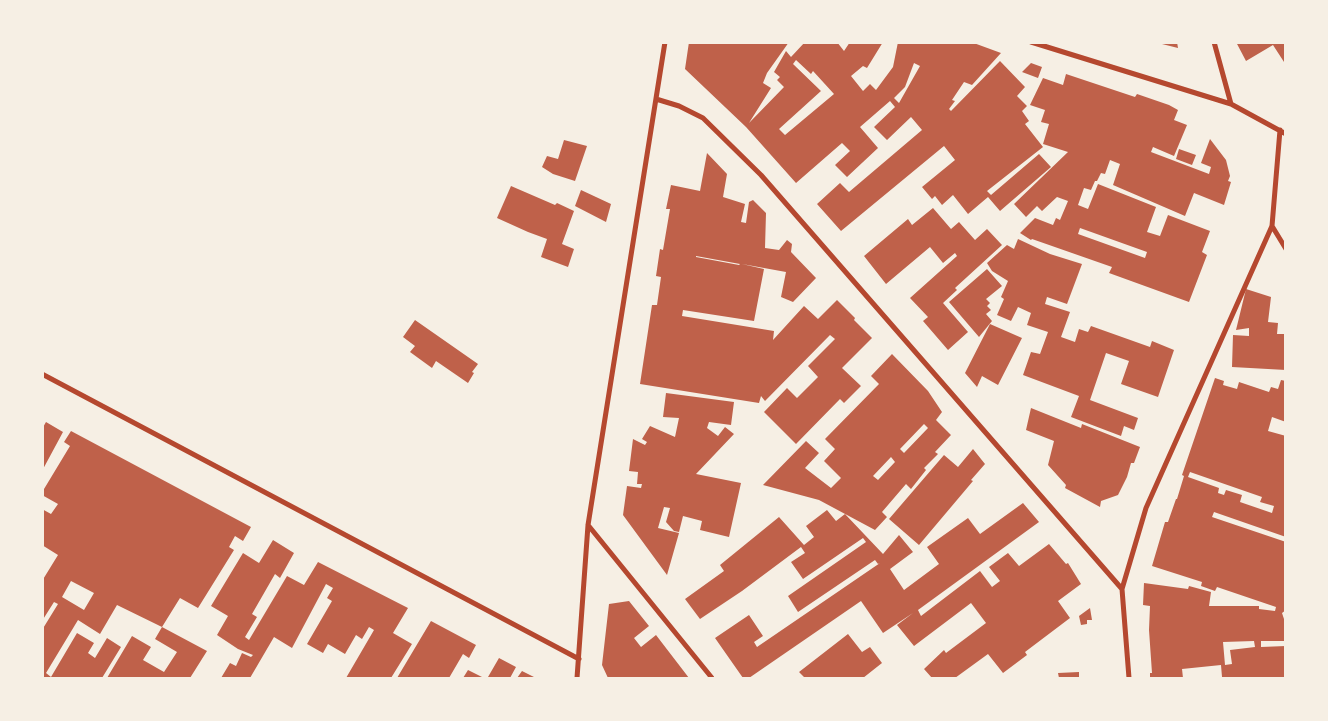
<!DOCTYPE html>
<html>
<head>
<meta charset="utf-8">
<style>
	body { margin:0 }
	#map { position:relative; width:1328px; height:721px; overflow:hidden; background:#f6efe4; font-family:"Asap Condensed",sans-serif }
	canvas { display:block }
	.frame { position:absolute; inset:0; border:44px solid #f6efe4; pointer-events:none }
</style>
</head>
<body>
<div id="map">
<canvas width="1328" height="721"></canvas>
<div class="frame"></div>
</div>
<script>
const g = document.querySelector('canvas').getContext('2d');
g.lineJoin = 'round';
function paint(path, color) { g.fillStyle = color; g.fill(path, 'evenodd'); }
const poly = rows => new Path2D(rows.map(r => 'M' + r).join(''));
function strokePath(path, color, width, dash) { g.strokeStyle = color; g.lineWidth = width; g.lineCap = dash ? 'butt' : 'round'; g.setLineDash(dash || []); g.stroke(path); }
paint(poly([
	[689,42,789,42,767,73,763,83,771,88,749,123,784,87,777,80,780,77,774,72,786,51,791,57,805,42,837,42,844,51,850,42,883,42,867,68,863,66,851,76,863,91,870,84,876,90,893,67,898,42,971,42,1001,53,972,85,964,82,952,100,955,101,949,109,951,111,1000,61,1025,87,1017,96,1027,106,1022,111,1029,121,1025,124,1043,147,987,191,991,195,1039,154,1051,167,1000,211,988,197,968,214,953,195,942,205,935,196,932,199,922,187,955,160,944,146,841,231,817,204,840,183,849,192,922,130,911,117,887,140,874,127,895,107,890,101,860,127,878,148,847,177,835,165,850,151,842,143,796,183,746,127,685,69],
	[796,60,811,74,813,71,834,94,785,135,779,129,821,91,793,64],
	[914,63,920,66,899,103,894,98,905,87],
	[1158,42,1177,42,1178,48,1158,43],
	[1236,42,1286,42,1286,61,1284,62,1273,45,1246,61],
	[1031,63,1042,67,1038,78,1022,72],
	[1066,74,1135,97,1137,94,1169,105,1178,110,1174,120,1187,125,1174,156,1153,147,1151,152,1209,174,1211,167,1201,163,1210,139,1226,160,1230,176,1228,181,1231,182,1224,205,1194,193,1185,216,1113,185,1120,164,1110,160,1105,174,1101,173,1097,181,1095,181,1091,190,1084,188,1078,205,1088,209,1098,184,1156,207,1147,232,1160,236,1168,215,1210,231,1202,252,1207,255,1189,302,1109,273,1112,267,1032,239,1031,240,1020,233,1035,218,1053,225,1056,218,1060,220,1068,201,1057,197,1042,211,1037,206,1026,217,1014,204,1068,152,1043,144,1049,124,1041,122,1045,110,1030,105,1043,78,1063,85],
	[1080,228,1147,252,1145,258,1078,234],
	[564,140,587,146,575,181,553,174,542,167,547,156,558,159],
	[1179,149,1196,155,1192,165,1176,159],
	[707,153,727,174,723,197,745,204,741,222,746,223,749,202,753,200,766,213,765,248,779,250,787,240,792,244,791,252,816,278,793,302,781,297,786,272,742,264,764,269,754,321,683,310,682,316,774,331,773,340,804,306,818,319,837,300,855,318,854,320,872,338,842,368,861,386,844,403,840,399,796,444,764,412,787,388,797,398,818,377,808,366,835,339,830,335,765,401,761,396,759,403,640,384,652,305,657,305,661,277,656,276,660,249,663,250,670,209,666,209,671,185,700,191],
	[696,256,740,264,739,265,696,257],
	[511,186,555,205,557,203,574,211,562,244,574,249,568,267,541,257,547,239,528,232,497,218],
	[581,190,611,204,606,222,575,206],
	[933,208,951,229,959,222,975,240,987,229,1002,245,955,288,957,290,943,303,968,332,948,350,923,321,928,317,910,298,957,256,955,253,943,263,930,247,886,284,864,256,908,219,912,225],
	[1018,239,1050,254,1082,264,1067,304,1047,297,1045,304,1070,312,1061,337,1075,342,1079,329,1088,332,1091,326,1150,347,1152,341,1174,350,1158,397,1121,384,1129,361,1106,353,1090,400,1138,418,1134,430,1124,426,1121,436,1071,417,1079,396,1023,375,1031,352,1040,354,1048,332,1027,325,1031,313,1018,307,1011,321,997,315,1004,299,1001,297,1008,281,992,271,987,263,1007,245,1014,249],
	[987,269,1002,286,986,299,990,303,987,306,991,310,986,314,992,321,979,337,949,302],
	[1246,289,1271,297,1268,322,1278,323,1277,334,1286,334,1286,370,1232,367,1233,335,1249,336,1249,328,1236,330],
	[415,320,478,364,472,372,474,373,468,383,436,361,432,368,410,352,415,346,403,337],
	[990,324,1022,338,998,385,982,376,977,387,965,373],
	[892,354,928,391,942,412,936,420,951,435,935,452,938,454,924,468,926,470,911,489,906,484,882,512,887,517,875,530,819,500,763,485,806,441,819,453,805,468,831,488,841,478,824,461,835,449,825,439,879,384,871,376],
	[924,424,928,428,904,453,900,449],
	[891,457,895,462,878,480,873,476],
	[1215,378,1224,381,1223,385,1237,389,1239,382,1269,392,1271,387,1278,389,1281,380,1286,381,1286,422,1272,417,1268,431,1286,436,1286,537,1214,512,1212,517,1286,542,1286,610,1282,613,1286,625,1286,641,1261,641,1261,647,1286,646,1286,678,1218,678,1222,677,1221,665,1182,669,1183,678,1150,678,1150,673,1152,673,1149,630,1150,606,1143,605,1144,583,1188,589,1189,586,1211,592,1209,606,1259,606,1259,609,1275,611,1276,607,1217,587,1215,591,1201,586,1202,582,1152,566,1165,522,1168,522,1176,499,1177,499,1184,476,1182,475],
	[1190,472,1262,497,1260,502,1274,506,1272,513,1240,502,1242,495,1226,490,1224,495,1218,493,1219,488,1188,477],
	[1254,641,1255,647,1230,650,1232,664,1225,665,1223,642],
	[666,393,734,402,731,425,709,422,707,428,718,436,725,427,734,434,696,474,741,483,729,537,700,530,702,521,683,516,679,532,674,531,666,522,670,508,664,507,658,528,679,533,667,575,623,515,627,486,641,488,642,484,637,484,638,472,629,471,633,439,645,445,647,442,642,439,650,426,675,437,679,418,663,417],
	[1031,408,1081,428,1082,424,1140,447,1134,463,1131,463,1127,477,1118,495,1101,501,1100,507,1065,488,1066,485,1048,465,1054,441,1026,430],
	[46,422,63,432,42,471,42,429],
	[71,431,251,527,243,541,235,536,229,547,234,550,198,608,180,598,162,627,117,605,100,634,78,620,46,673,51,677,77,633,94,643,88,653,95,658,107,638,121,647,102,678,42,678,42,630,58,604,54,602,42,621,42,581,58,555,42,545,42,509,51,514,58,504,42,495,42,488,44,489,70,446,64,442],
	[71,581,94,593,84,610,62,597],
	[973,449,985,464,971,480,973,481,919,545,889,519,944,455,958,467],
	[1023,503,1039,522,918,610,921,616,980,571,992,587,1000,581,989,567,1008,553,1019,566,1049,544,1066,564,1068,563,1081,584,1058,601,1070,618,1025,652,1027,655,1003,673,988,654,955,678,932,678,924,669,944,650,946,653,986,623,971,603,914,646,897,625,913,613,883,633,861,601,749,678,743,678,715,638,749,615,763,636,754,642,757,647,880,563,878,564,875,560,798,612,788,596,866,542,863,538,803,579,791,562,805,553,801,547,742,591,700,619,685,599,724,571,720,565,779,517,804,545,814,537,806,526,827,510,836,521,845,514,883,554,899,535,913,552,890,569,904,590,939,564,927,547,968,518,980,534],
	[273,540,294,553,280,578,275,574,252,614,257,617,245,637,249,640,287,576,304,585,318,562,408,608,393,633,412,644,391,678,346,678,374,630,369,627,362,639,356,635,345,654,328,644,323,653,307,644,332,601,327,598,333,588,326,584,292,648,274,637,250,678,221,678,230,663,236,666,242,653,251,657,253,655,238,649,217,635,228,616,211,606,243,553,259,563],
	[629,601,649,626,634,638,641,647,656,635,689,678,608,678,602,665,609,604],
	[1090,608,1092,620,1087,620,1087,624,1081,625,1079,616],
	[431,621,476,645,469,658,463,654,449,678,397,678],
	[162,627,207,651,190,678,107,678,132,636,151,647,143,660,164,672,177,652,155,639],
	[848,634,862,652,870,647,882,663,863,678,805,678,799,672],
	[499,658,516,667,510,678,491,678,488,677],
	[468,670,484,678,463,678],
	[522,671,536,678,517,678],
	[1079,672,1079,678,1059,678,1058,673]
]), '#bf614a');
strokePath(poly([
	[1031,42,1231,104,1286,134],
	[1214,42,1231,104],
	[656,99,679,106,703,118,761,175,1122,589],
	[1272,226,1286,249],
	[42,374,579,659],
	[588,525,712,678],
	[577,678,588,525,665,42],
	[1129,678,1122,589,1146,508,1272,226,1280,130]
]), '#b5482f', 5);
</script>
</body>
</html>
